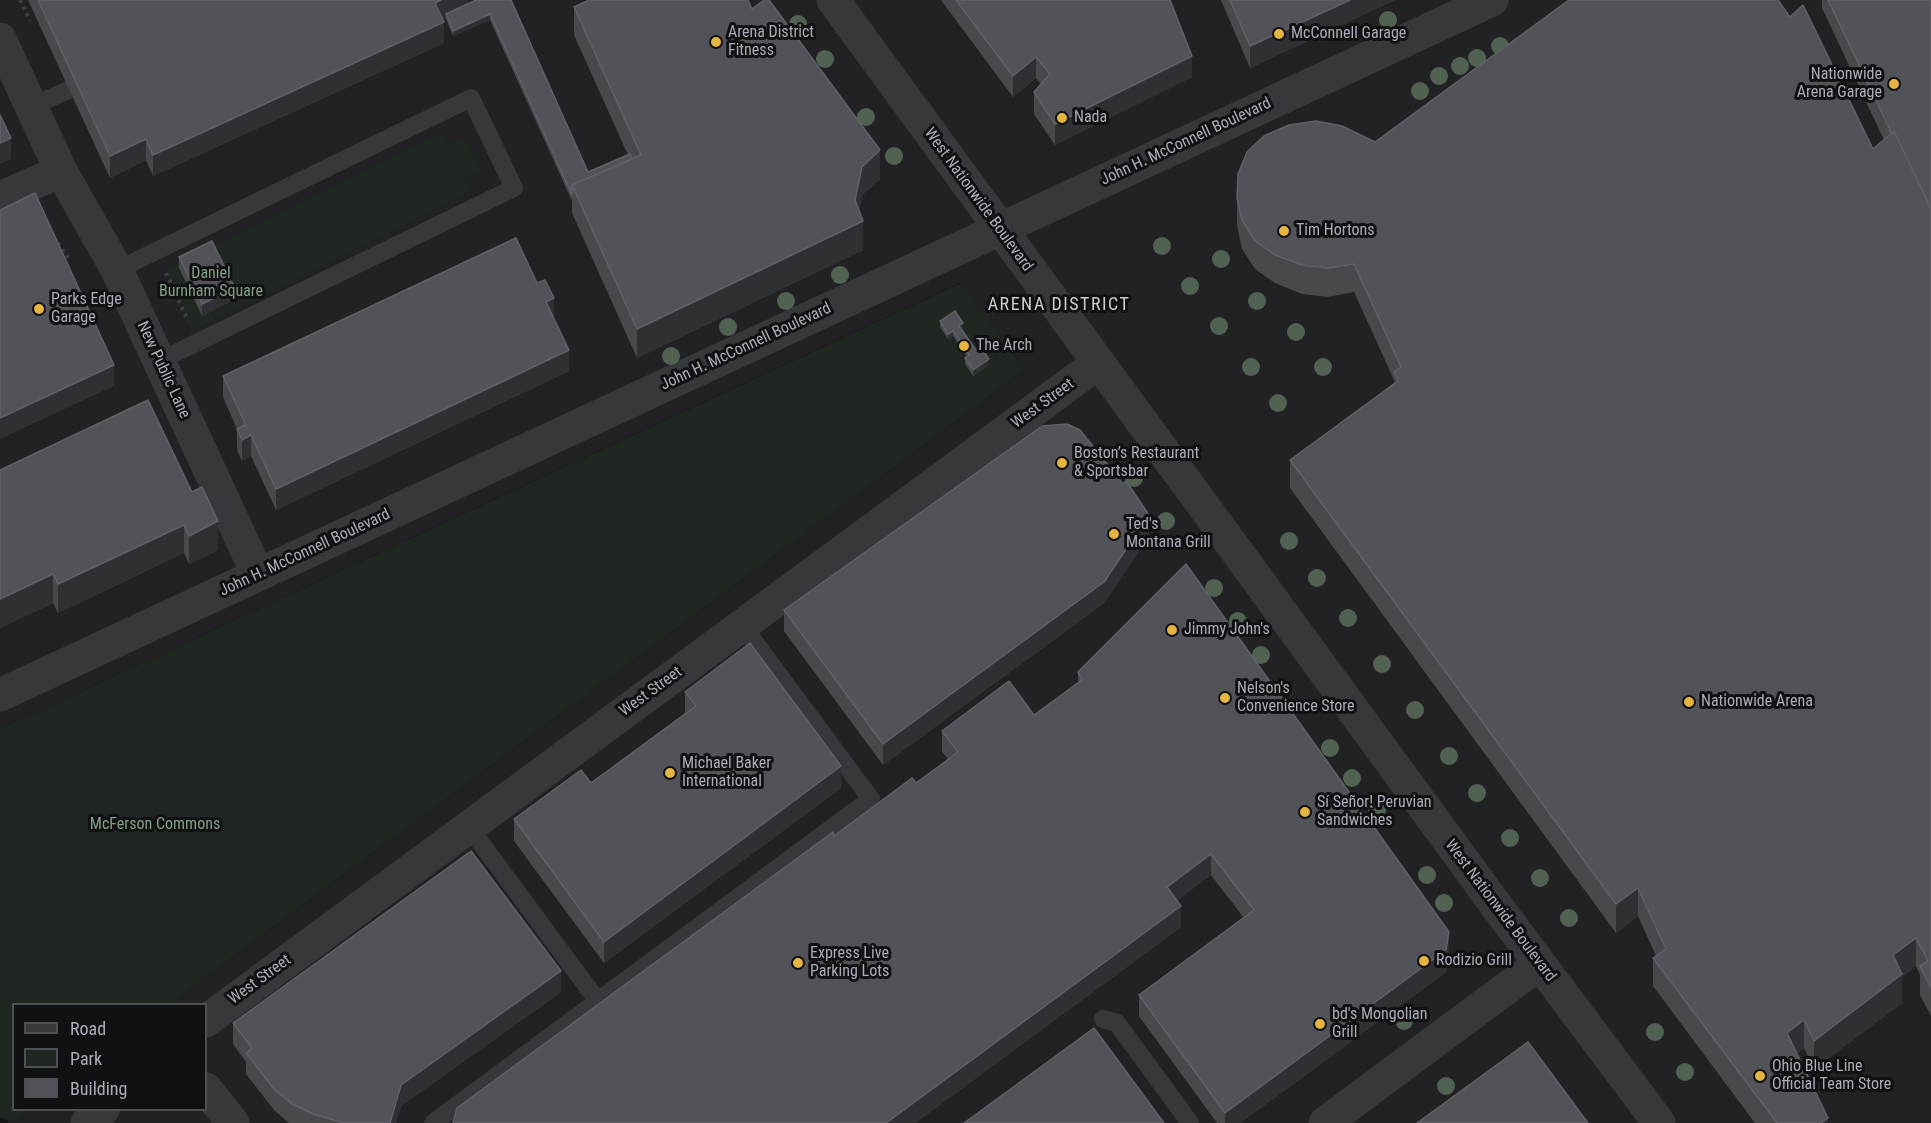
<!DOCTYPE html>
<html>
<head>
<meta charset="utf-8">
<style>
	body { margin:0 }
	#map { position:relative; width:1931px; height:1123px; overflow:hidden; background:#161618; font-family:"Roboto Condensed",sans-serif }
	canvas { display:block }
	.legend { position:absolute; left:12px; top:1003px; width:195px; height:108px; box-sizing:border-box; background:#111113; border:2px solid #4e4f55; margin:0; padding:8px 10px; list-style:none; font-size:18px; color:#a9adb7 }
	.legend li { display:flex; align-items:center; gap:12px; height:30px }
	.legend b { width:30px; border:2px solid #4e4f55 }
</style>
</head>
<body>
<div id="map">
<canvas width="1931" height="1123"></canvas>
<ul class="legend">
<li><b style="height:8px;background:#37383c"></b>Road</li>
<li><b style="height:16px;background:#202721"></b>Park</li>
<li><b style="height:16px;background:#525358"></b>Building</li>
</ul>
</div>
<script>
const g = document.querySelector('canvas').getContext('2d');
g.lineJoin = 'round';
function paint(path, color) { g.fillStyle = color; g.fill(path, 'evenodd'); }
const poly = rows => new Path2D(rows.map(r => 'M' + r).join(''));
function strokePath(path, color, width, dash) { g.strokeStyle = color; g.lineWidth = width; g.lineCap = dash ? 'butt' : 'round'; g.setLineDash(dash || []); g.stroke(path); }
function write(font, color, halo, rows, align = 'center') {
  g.font = font + ' "Roboto Condensed",sans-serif'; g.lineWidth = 6; g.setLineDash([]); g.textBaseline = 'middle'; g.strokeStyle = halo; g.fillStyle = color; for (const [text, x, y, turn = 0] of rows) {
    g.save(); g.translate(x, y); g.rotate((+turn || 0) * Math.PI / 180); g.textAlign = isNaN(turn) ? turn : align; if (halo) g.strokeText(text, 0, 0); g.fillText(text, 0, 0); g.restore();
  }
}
paint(poly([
	[0,0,1931,0,1931,1123,7,1123,27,1110,206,1110,206,1004,169,1004,1025,370,960,283,0,729]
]), '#222225');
paint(poly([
	[441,132,448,145,465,137,482,171,465,179,470,191,192,330,164,270],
	[961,283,1025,370,169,1004,14,1004,14,1110,27,1110,11,1122,0,1117,0,729]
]), '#202721');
strokePath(poly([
	[20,0,30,21],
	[58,243,69,259],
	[166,273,188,321]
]), '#3d3f43', 4, [3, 4.5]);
strokePath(poly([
	[31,106,69,90],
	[117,270,471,98,514,188,159,361],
	[469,827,597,1000],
	[1103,1019,1117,1023,1190,1123],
	[433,1123,871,799,742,625]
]), '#37383c', 18);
strokePath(poly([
	[0,39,61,171,117,270,258,575],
	[0,198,61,171],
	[0,695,1492,0],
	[206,1021,1098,363],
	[206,1089,233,1123],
	[87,1123,103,1110],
	[1325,1123,1539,964]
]), '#37383c', 33);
strokePath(poly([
	[833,0,1498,908,1659,1123]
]), '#37383c', 33);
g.fillStyle = '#516253';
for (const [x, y] of [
	[1388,20],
	[798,24],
	[1500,46],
	[1477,58],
	[825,59],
	[1460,66],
	[1439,76],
	[1420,91],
	[866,117],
	[894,156],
	[1162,246],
	[1221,259],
	[840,275],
	[1190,286],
	[786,301],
	[1257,301],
	[1219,326],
	[728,327],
	[1296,332],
	[671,356],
	[1251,367],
	[1323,367],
	[1278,403],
	[1134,478],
	[1166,521],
	[1289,541],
	[1317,578],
	[1214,588],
	[1348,618],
	[1238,621],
	[1261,655],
	[1382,664],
	[1415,710],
	[1330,748],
	[1449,756],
	[1352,778],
	[1477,793],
	[1377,810],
	[1510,838],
	[1427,875],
	[1540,878],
	[1444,903],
	[1569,918],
	[1404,1021],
	[1655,1032],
	[1685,1072],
	[1446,1086]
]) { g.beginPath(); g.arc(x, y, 9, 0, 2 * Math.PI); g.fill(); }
paint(poly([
	[28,0,469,0,469,3,511,0,588,172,628,155,574,35,574,7,752,9,880,179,862,195,859,210,863,250,637,358,572,213,572,201,490,20,453,36,446,19,443,20,444,43,153,176,146,160,110,178],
	[941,0,1170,0,1192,77,1055,145,1034,114,1034,92,1041,84,1036,78,1013,97],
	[1221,0,1395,0,1250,68],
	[1822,0,1931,0,1931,1016,1920,995,1920,975,1916,966,1902,977,1902,1003,1814,1069,1804,1048,1797,1054,1828,1123,1755,1123,1653,986,1653,958,1656,956,1638,916,1616,933,1290,488,1290,460,1394,383,1394,380,1354,292,1328,297,1302,294,1275,283,1255,269,1242,249,1237,226,1237,198,1375,142,1873,149,1884,140,1822,8],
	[179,257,235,299,202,316,179,268],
	[554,319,569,371,276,510,251,456,242,461,237,450,237,429,223,397,223,376],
	[940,321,963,329,962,330,976,350,989,365,973,376,965,364,965,358,967,357,953,336,948,339,940,327],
	[148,400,218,550,189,564,184,553,58,613,53,603,0,628,0,470],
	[1123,484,1149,536,1104,603,883,765,784,631,784,610],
	[1078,672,1449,953,1446,972,1240,1123,1217,1123,1139,1016,1139,995,1244,918,1211,875,1177,900,1181,927,915,1123,453,1123,834,836,916,783,948,759,942,752,942,731,1034,715,1078,682],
	[685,692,841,788,604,963,514,841,514,819,591,783,685,713],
	[561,992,401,1106,396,1123,289,1123,274,1110,246,1074,246,1062,233,1044,233,1023]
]), '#47494d');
paint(poly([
	[441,0,469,0,469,8,446,14,446,19,435,24,435,3],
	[1350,0,1395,0,1250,68,1250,46],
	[490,14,490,20,453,36,453,31],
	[444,22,444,43,153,176,153,155],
	[1192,56,1192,77,1055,145,1055,124],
	[1036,57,1036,78,1013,97,1013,76],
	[11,138,11,159,0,164,0,143],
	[146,139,146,160,110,178,110,156],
	[880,150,880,179,862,195,856,225,863,221,863,250,637,358,637,329,855,200,862,167],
	[235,288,235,299,202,316,202,304],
	[554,298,554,319,546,302],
	[963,323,963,329,959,332,959,326],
	[953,331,953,336,948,339,948,334],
	[569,350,569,371,276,510,276,489],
	[989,359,989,365,973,376,973,370],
	[114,365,114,386,0,439,0,418],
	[251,435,251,456,242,461,242,440],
	[1149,515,1149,536,1104,603,883,765,883,744],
	[218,521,218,550,189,564,189,536],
	[184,525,184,553,58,613,58,584],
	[53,574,53,603,0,628,0,599],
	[841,766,841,788,604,963,604,942],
	[1211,854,1211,875,1167,908,1167,887],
	[1638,888,1638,916,1616,933,1616,904],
	[1181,906,1181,927,915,1123,886,1123],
	[1449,932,1449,953,1446,972,1240,1123,1225,1123,1225,1113],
	[1916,938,1916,966,1902,977,1902,1003,1814,1069,1814,1041,1893,955],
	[561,971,561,992,401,1106,396,1123,390,1123,401,1085],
	[1804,1020,1804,1048,1787,1061,1787,1033],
	[1828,1118,1828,1123,1821,1123]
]), '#2f3033');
const building = poly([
	[38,0,441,0,435,3,444,22,153,155,146,139,110,156,38,0],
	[476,0,511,0,588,172,630,154,632,159,572,185,572,195,490,14,453,31,446,14,476,0],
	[589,0,748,0,752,9,764,0,769,0,880,150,862,167,855,200,863,221,637,329,572,185,641,155,574,7,589,0],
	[956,0,1170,0,1192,56,1055,124,1034,92,1050,74,1036,57,1013,76,956,0],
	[1230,0,1350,0,1250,46,1230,0],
	[1569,0,1778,0,1790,17,1803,5,1873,149,1894,131,1931,209,1931,988,1920,966,1928,961,1916,938,1893,955,1902,974,1814,1041,1804,1020,1787,1033,1828,1118,1821,1123,1777,1123,1653,958,1666,949,1638,888,1616,904,1290,460,1398,381,1394,372,1401,367,1354,264,1328,268,1302,265,1275,255,1255,241,1242,220,1237,198,1238,174,1247,152,1264,136,1289,125,1316,121,1342,126,1375,142,1569,0],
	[1828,0,1931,0,1931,209,1894,131,1892,134,1828,0],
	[0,115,11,138,0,143,0,115],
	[35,193,114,365,0,418,0,210,35,193],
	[516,238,537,283,545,280,554,298,546,302,569,350,276,489,251,435,242,440,237,429,246,425,223,376,516,238],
	[212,241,235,288,202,304,179,257,212,241],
	[955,311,963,323,959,326,976,350,981,347,989,359,973,370,965,358,969,355,953,331,948,334,940,321,955,311],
	[148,400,192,492,202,487,218,521,189,536,184,525,58,584,53,574,0,599,0,470,148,400],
	[1067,424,1080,430,1123,484,1126,481,1149,515,1104,582,883,744,784,610,1042,426,1067,424],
	[1186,564,1449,932,1446,950,1225,1113,1139,995,1254,910,1211,854,1167,887,1181,906,886,1123,453,1123,457,1108,833,832,834,836,912,778,916,783,958,752,942,731,1009,681,1034,715,1082,680,1078,672,1186,564],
	[750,643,841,766,604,942,514,819,581,770,591,783,696,706,685,692,750,643],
	[471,851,561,971,401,1085,390,1123,344,1123,313,1114,292,1104,274,1089,246,1053,252,1048,233,1023,471,851],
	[1094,1028,1164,1123,964,1123,1094,1028],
	[1528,1042,1588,1123,1417,1123,1528,1042]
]);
paint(building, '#525358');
strokePath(building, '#606167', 1.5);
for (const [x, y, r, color] of [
	[1279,34,6,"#e5b441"],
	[716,42,6,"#e5b441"],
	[1894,84,6,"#e5b441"],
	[1062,118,6,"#e5b441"],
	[1284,231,6,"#e5b441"],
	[39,309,6,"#e5b441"],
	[964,346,6,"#e5b441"],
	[1062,463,6,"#e5b441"],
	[1114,534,6,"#e5b441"],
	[1172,630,6,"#e5b441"],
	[1225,698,6,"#e5b441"],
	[1689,702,6,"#e5b441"],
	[670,773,6,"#e5b441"],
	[1305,812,6,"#e5b441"],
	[1424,961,6,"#e5b441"],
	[798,963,6,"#e5b441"],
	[1320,1024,6,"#e5b441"],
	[1760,1076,6,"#e5b441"]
]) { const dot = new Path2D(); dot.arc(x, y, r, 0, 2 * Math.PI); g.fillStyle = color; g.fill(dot); strokePath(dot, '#111113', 2); }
write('16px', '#a9adb7', '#111113', [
	["Arena District",728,33],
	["Fitness",728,51],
	["McConnell Garage",1291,34],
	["Nationwide",1882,75,"right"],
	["Arena Garage",1882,93,"right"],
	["Nada",1074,118],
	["Tim Hortons",1296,231],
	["Parks Edge",51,300],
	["Garage",51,318],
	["The Arch",976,346],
	["Boston’s Restaurant",1074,454],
	["& Sportsbar",1074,472],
	["Ted's",1126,525],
	["Montana Grill",1126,543],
	["Jimmy John's",1184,630],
	["Nelson's",1237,689],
	["Convenience Store",1237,707],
	["Nationwide Arena",1701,702],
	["Michael Baker",682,764],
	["International",682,782],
	["Sí Señor! Peruvian",1317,803],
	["Sandwiches",1317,821],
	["Express Live",810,954],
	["Parking Lots",810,972],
	["Rodizio Grill",1436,961],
	["bd's Mongolian",1332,1015],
	["Grill",1332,1033],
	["Ohio Blue Line",1772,1067],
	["Official Team Store",1772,1085]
], 'left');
write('16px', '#a9adb7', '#111113', [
	["John H. McConnell Boulevard",1186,142,-25],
	["West Nationwide Boulevard",978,200,54],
	["John H. McConnell Boulevard",746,347,-25],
	["New Public Lane",163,370,65],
	["West Street",1043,404,-36],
	["John H. McConnell Boulevard",305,553,-25],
	["West Street",651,692,-36],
	["West Nationwide Boulevard",1500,911,53],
	["West Street",260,980,-36]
]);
write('16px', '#81a084', '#111113', [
	["Daniel",211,274],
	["Burnham Square",211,292],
	["McFerson Commons",155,825]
]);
g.letterSpacing = '1.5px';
write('18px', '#caccd3', '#111113', [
	["ARENA DISTRICT",1059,305]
]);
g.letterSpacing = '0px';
</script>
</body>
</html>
